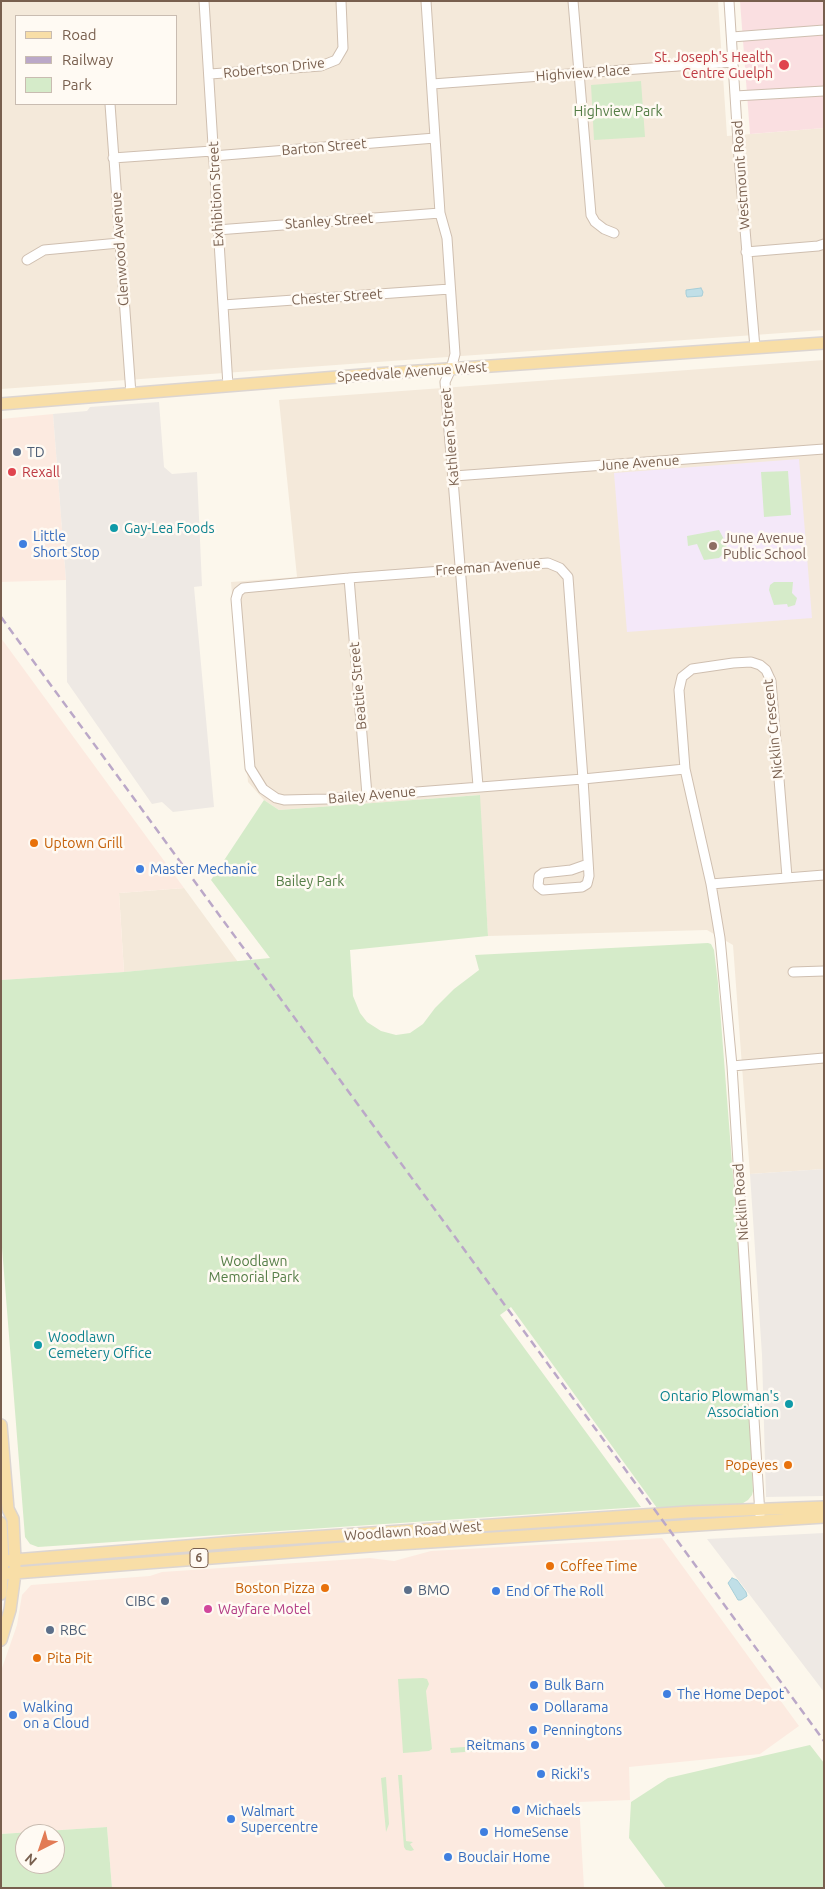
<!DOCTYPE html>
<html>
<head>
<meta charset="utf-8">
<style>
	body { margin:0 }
	#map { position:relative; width:825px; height:1889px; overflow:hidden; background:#fcf7ec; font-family:Ubuntu,sans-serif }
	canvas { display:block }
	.frame { position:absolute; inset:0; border:2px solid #785f4e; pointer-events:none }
	.legend { position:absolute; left:15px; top:15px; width:162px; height:90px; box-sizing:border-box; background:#fffaf3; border:1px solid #c9bcb1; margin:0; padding:6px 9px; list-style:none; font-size:15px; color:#785f4e }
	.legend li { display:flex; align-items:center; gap:10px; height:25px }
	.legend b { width:25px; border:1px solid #c9bcb1 }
	.north { position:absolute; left:15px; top:1824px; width:50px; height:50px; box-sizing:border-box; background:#fffaf3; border:1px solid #c9bcb1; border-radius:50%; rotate:221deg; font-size:14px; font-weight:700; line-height:20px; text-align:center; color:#785f4e }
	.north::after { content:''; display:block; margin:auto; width:18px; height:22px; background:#e27b55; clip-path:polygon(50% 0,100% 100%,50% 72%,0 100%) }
</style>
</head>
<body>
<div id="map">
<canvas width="825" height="1889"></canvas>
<div class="frame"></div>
<ul class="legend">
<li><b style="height:6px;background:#f8dea7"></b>Road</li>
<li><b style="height:6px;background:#bba8c8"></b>Railway</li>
<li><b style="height:14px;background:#d5ebc9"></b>Park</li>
</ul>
<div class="north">N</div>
</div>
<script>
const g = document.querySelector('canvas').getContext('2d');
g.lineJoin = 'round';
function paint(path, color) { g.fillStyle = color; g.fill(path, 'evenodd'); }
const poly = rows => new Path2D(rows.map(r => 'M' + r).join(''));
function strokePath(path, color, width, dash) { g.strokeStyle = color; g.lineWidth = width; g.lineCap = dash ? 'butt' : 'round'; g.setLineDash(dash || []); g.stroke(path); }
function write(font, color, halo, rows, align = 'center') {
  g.font = font + ' Ubuntu,sans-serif'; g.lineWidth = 5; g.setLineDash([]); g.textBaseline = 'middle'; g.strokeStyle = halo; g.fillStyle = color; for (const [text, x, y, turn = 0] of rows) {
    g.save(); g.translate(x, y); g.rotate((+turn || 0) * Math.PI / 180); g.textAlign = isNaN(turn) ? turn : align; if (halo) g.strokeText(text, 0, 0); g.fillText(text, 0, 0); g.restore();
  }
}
paint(poly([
	[1,1,718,1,727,136,824,128,824,330,1,389],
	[16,16,176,16,176,104,16,104],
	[824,360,824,1169,750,1174,733,945,707,930,488,936,479,795,279,810,264,800,248,782,231,582,297,577,279,400],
	[184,888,238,962,124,972,119,893]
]), '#f4e9da');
paint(poly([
	[53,414,66,580,1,582,1,419],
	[1,638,184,888,119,893,124,972,1,980],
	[662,1538,799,1726,760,1754,629,1767,630,1800,579,1802,584,1888,112,1888,107,1827,1,1834,1,1671,17,1625,22,1595,31,1585,150,1576,162,1572,281,1564,370,1558,394,1561,431,1551]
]), '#fceae0');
paint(poly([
	[159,402,164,467,172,474,197,472,202,586,194,587,214,807,173,812,162,802,152,804,67,682,66,580,53,414,87,411,90,407],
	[824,1169,824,1496,766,1497,762,1355,750,1174],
	[824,1533,824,1692,707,1539]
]), '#eee9e4');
paint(poly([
	[799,459,812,618,627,632,614,473]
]), '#f4e8f9');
paint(poly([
	[740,1,824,1,824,128,750,134]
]), '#fadfe1');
paint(poly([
	[641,81,645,137,594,140,591,85],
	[788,471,791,515,764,517,761,472],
	[719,530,726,543,727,550,719,558,704,560,697,544,688,546,687,536],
	[774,582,793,582,792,593,797,598,795,605,788,607,787,604,774,605,769,590,770,585],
	[480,795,488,936,350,950,353,996,360,1013,367,1022,381,1031,396,1035,410,1033,423,1024,435,1008,454,989,479,970,475,955,708,943,711,944,714,950,718,983,747,1355,753,1491,752,1495,748,1500,740,1505,657,1508,511,1307,500,1315,641,1507,38,1547,30,1544,25,1537,1,1235,1,980,124,972,270,958,211,880,264,800,279,810],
	[423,1678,427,1679,429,1684,426,1691,432,1749,429,1751,403,1753,398,1679],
	[507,1744,507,1749,451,1753,450,1748],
	[810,1745,824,1763,824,1888,666,1888,629,1838,631,1802,668,1778],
	[398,1775,402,1775,406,1841,413,1842,410,1844,414,1850,411,1851,406,1850,404,1847],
	[386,1777,389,1824,386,1832,381,1778],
	[107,1827,112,1888,1,1888,1,1834],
	[25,1834,55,1834,55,1864,25,1864]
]), '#d5ebc9');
const water = poly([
	[701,288,703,292,702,296,687,297,686,294,686,290,701,288],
	[732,1578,737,1580,746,1592,747,1596,741,1600,738,1600,728,1583,732,1578]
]);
paint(water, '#c0dfe7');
strokePath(water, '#a6ced8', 1);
const minor = poly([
	[204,1,228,386],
	[426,1,440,213,447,238,455,354,451,369,445,382,478,786],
	[573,1,591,215,595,222,604,229,614,233],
	[729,1,739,158,755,348],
	[732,37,824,30],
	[210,74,321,66,336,60,343,48,341,1],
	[432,84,733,62],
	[735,96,824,91],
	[110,104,131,394],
	[213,156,435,138],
	[113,158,212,151],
	[217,230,440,213],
	[746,252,818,246,824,244],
	[27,260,44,250,119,243],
	[223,305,450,289],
	[454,476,824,449],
	[349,578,367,795],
	[588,864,571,870,543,873,539,876,538,886,543,890,582,887,587,884,589,876,583,779,568,577,560,568,548,563,349,578,243,588,238,592,236,599,250,768,263,789,276,798,284,800,327,799,583,779,685,769],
	[711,884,824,875],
	[793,972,824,971],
	[732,1066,824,1058],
	[760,1515,732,1066,720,938,711,884,685,769,679,690,682,677,692,669,733,663,751,662,760,665,766,670,771,681,787,877]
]);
const major = poly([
	[1,404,375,374,824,343],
	[1,1425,8,1509,13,1519,15,1560,15,1573,10,1610,1,1640],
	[1,1523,3,1561,1,1594],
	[1,1561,236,1542,689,1512,824,1507],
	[1,1574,383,1545,824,1517]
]);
strokePath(minor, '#cfbfb0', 11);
strokePath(major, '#dcd5d1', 14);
strokePath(minor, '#fff', 9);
strokePath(major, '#f8dea7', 11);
strokePath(poly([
	[1,617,824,1741]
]), '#bba8c8', 2.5, [8, 5]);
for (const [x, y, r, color] of [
	[784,65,6,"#e0444e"],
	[17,452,5,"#5c6f8a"],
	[12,472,5,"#e0444e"],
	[114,528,5,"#0f9aa8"],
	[23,544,5,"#3f7fe0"],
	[713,546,5,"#8d6e63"],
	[34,843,5,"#e8710a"],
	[140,869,5,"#3f7fe0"],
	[38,1345,5,"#0f9aa8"],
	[789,1404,5,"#0f9aa8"],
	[788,1465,5,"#e8710a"],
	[550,1566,5,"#e8710a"],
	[325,1588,5,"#e8710a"],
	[408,1590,5,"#5c6f8a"],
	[496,1591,5,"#3f7fe0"],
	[165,1601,5,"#5c6f8a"],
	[208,1609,5,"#d1479c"],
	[50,1630,5,"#5c6f8a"],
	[37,1658,5,"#e8710a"],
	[534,1685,5,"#3f7fe0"],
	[667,1694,5,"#3f7fe0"],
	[534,1707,5,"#3f7fe0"],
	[13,1715,5,"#3f7fe0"],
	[533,1730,5,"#3f7fe0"],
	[535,1745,5,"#3f7fe0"],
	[541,1774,5,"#3f7fe0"],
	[516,1810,5,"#3f7fe0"],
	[231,1819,5,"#3f7fe0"],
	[484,1832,5,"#3f7fe0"],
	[448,1857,5,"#3f7fe0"]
]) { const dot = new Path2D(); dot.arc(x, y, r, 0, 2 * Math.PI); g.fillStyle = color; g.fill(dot); strokePath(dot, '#fffaf3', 2); }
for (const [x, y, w] of [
	[199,1558,18]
]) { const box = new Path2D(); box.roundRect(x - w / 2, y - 9.5, w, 19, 4); g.fillStyle = '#fffaf3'; g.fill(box); strokePath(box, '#785f4e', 1); }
write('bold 12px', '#785f4e', null, [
	["6",199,1558]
]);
write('14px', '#be3a42', '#fffaf3', [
	["St. Joseph's Health",773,57],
	["Centre Guelph",773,73],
	["Rexall",22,472,"left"]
], 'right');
write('14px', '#785f4e', '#fffaf3', [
	["Robertson Drive",274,68,-6],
	["Highview Place",583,73,-4],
	["Barton Street",324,147,-5],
	["Westmount Road",741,175,-94],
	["Exhibition Street",216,194,-93],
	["Stanley Street",329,221,-4],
	["Glenwood Avenue",120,249,-94],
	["Chester Street",337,297,-4],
	["Speedvale Avenue West",412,372,-4],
	["Kathleen Street",450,437,-95],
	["June Avenue",639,463,-4],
	["Freeman Avenue",488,567,-4],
	["Beattie Street",358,686,-95],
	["Nicklin Crescent",773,729,-96],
	["Bailey Avenue",372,795,-5],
	["Nicklin Road",741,1202,-94],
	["Woodlawn Road West",413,1531,-4]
]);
write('14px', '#547d46', '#fffaf3', [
	["Highview Park",618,111],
	["Bailey Park",310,881],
	["Woodlawn",254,1261],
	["Memorial Park",254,1277]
]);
write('14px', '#4e5e75', '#fffaf3', [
	["TD",27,452],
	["BMO",418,1590],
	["CIBC",155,1601,"right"],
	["RBC",60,1630]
], 'left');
write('14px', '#0d838f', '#fffaf3', [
	["Gay-Lea Foods",124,528],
	["Woodlawn",48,1337],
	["Cemetery Office",48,1353],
	["Ontario Plowman's",779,1396,"right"],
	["Association",779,1412,"right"]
], 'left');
write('14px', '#366cbe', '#fffaf3', [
	["Little",33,536],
	["Short Stop",33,552],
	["Master Mechanic",150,869],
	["End Of The Roll",506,1591],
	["Bulk Barn",544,1685],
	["The Home Depot",677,1694],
	["Walking",23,1707],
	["on a Cloud",23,1723],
	["Dollarama",544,1707],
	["Penningtons",543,1730],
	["Reitmans",525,1745,"right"],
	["Ricki's",551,1774],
	["Michaels",526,1810],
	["Walmart",241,1811],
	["Supercentre",241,1827],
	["HomeSense",494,1832],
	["Bouclair Home",458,1857]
], 'left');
write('14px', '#785e54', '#fffaf3', [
	["June Avenue",723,538],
	["Public School",723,554]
], 'left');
write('14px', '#c56008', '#fffaf3', [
	["Uptown Grill",44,843],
	["Popeyes",778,1465,"right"],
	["Coffee Time",560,1566],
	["Boston Pizza",315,1588,"right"],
	["Pita Pit",47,1658]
], 'left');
write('14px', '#b23c85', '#fffaf3', [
	["Wayfare Motel",218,1609]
], 'left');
</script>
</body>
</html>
